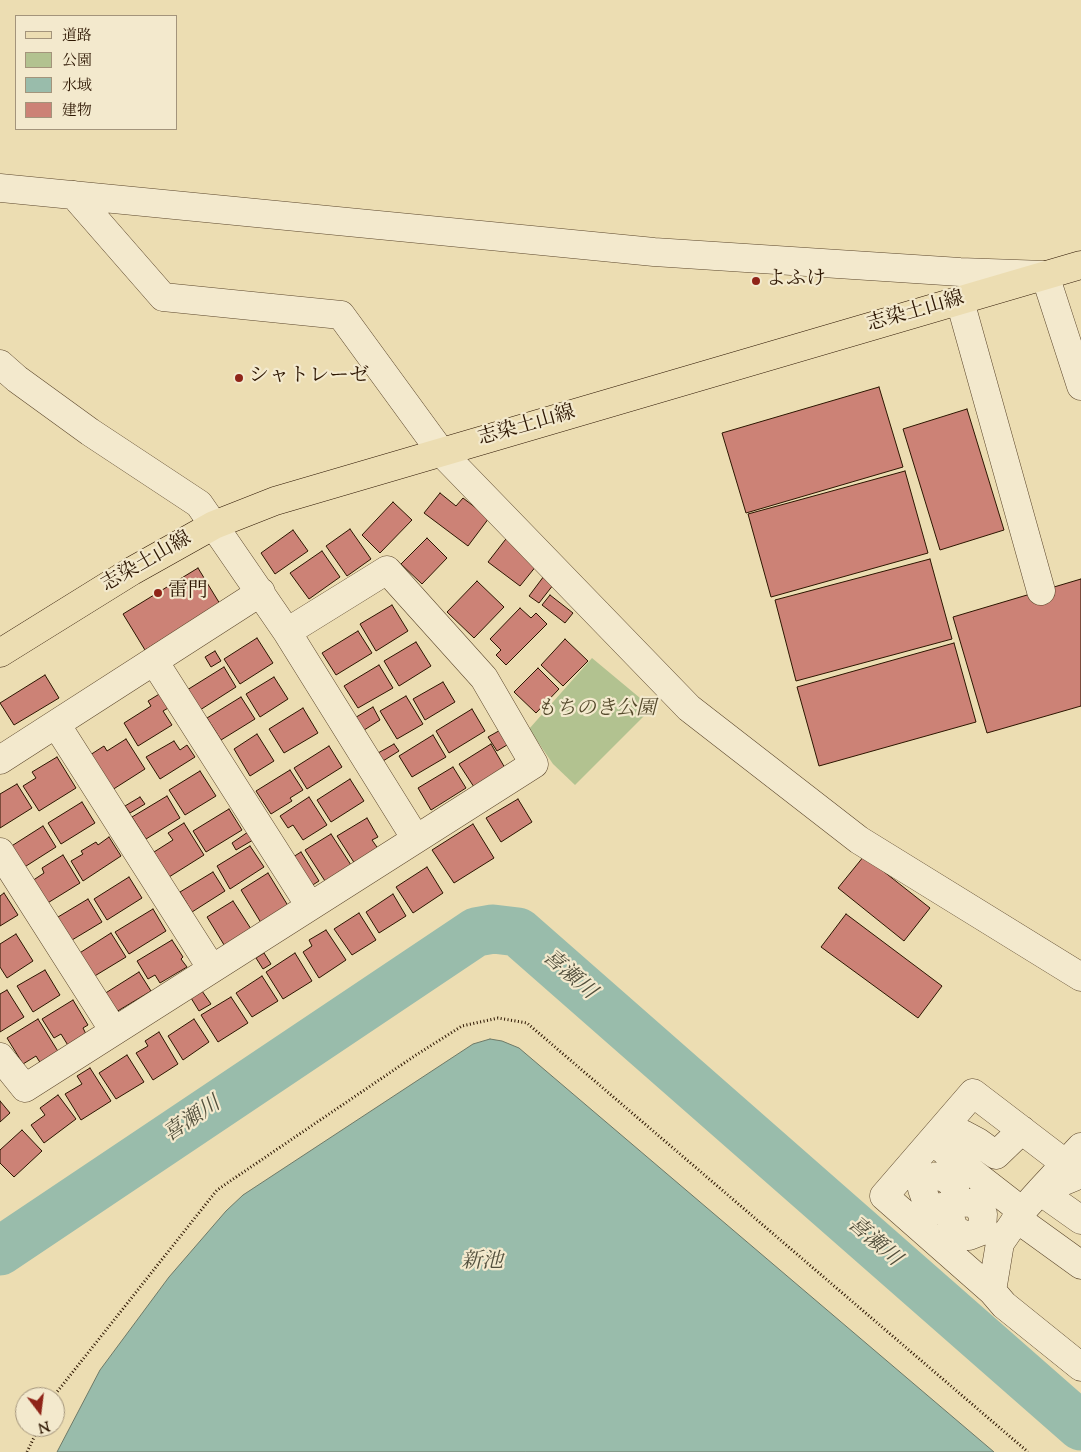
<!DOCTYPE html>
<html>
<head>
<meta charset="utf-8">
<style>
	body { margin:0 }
	#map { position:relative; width:1081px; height:1452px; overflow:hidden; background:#ecddb2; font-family:"Sorts Mill Goudy","Noto Serif JP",serif }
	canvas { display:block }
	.legend { position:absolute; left:15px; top:15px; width:162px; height:115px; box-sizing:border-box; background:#f3e9cd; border:1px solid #a3947b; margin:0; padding:6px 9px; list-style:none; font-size:15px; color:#2c1500 }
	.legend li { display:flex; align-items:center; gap:10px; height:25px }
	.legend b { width:25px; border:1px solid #a3947b }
	.north { position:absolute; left:15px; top:1387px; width:50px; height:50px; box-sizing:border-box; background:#f3e9cd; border:1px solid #a3947b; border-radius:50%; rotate:165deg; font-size:14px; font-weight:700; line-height:20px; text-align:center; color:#2c1500 }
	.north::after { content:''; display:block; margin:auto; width:18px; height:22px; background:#8f2418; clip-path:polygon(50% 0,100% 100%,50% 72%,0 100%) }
</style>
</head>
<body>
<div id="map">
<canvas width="1081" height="1452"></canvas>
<ul class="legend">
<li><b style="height:6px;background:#ecddb2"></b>道路</li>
<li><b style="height:14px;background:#b2c290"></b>公園</li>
<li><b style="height:14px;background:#99bcab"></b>水域</li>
<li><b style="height:14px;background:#cc8276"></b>建物</li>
</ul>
<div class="north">N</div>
</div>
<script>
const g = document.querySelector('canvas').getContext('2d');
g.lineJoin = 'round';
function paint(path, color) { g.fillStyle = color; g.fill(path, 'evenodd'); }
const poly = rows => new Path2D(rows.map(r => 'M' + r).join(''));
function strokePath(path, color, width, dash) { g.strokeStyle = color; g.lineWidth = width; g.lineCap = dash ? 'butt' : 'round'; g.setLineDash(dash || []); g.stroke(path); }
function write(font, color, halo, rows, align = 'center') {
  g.font = font + ' "Sorts Mill Goudy","Noto Serif JP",serif'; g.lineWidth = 4.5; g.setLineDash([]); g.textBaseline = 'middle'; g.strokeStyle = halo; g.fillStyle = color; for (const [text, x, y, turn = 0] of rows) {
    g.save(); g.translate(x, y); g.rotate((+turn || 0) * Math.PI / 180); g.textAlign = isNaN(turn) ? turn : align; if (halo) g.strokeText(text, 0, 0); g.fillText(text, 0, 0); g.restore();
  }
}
paint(poly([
	[592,658,652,708,575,785,553,764,529,729]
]), '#b2c290');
const water = poly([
	[490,1039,502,1041,519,1048,994,1452,57,1452,100,1370,169,1277,226,1211,243,1195,473,1044,490,1039]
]);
paint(water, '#99bcab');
strokePath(water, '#6d7967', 1);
strokePath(poly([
	[0,1251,476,932,493,929,518,932,1081,1426]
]), '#99bcab', 49);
const building = poly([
	[879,387,903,467,746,513,722,433,879,387],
	[967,409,1004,530,940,550,903,429,967,409],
	[905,471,928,553,771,597,748,514,905,471],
	[440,493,456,506,463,498,489,518,468,546,424,513,440,493],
	[393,502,412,520,380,553,362,535,393,502],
	[350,529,371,559,347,576,326,546,350,529],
	[293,530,308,551,275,574,261,553,293,530],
	[509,535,541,560,520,586,488,562,509,535],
	[427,538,447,558,422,584,401,564,427,538],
	[322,551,340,577,309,599,290,573,322,551],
	[930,559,952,639,796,681,775,600,930,559],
	[198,568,220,604,145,650,123,614,198,568],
	[547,572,557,580,539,603,529,596,547,572],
	[1081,579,1081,706,987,733,953,617,1081,579],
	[477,581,504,607,474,638,447,612,477,581],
	[550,595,573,613,565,623,542,605,550,595],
	[392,605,408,631,376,651,360,624,392,605],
	[520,608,531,618,536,613,547,624,506,665,496,655,501,650,490,639,520,608],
	[358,631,372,653,336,675,322,653,358,631],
	[257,638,273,663,240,684,224,659,257,638],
	[565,639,588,661,563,686,541,665,565,639],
	[416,642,431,666,399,686,384,661,416,642],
	[954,643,976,722,819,766,797,687,954,643],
	[215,651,221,661,211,667,205,657,215,651],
	[379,665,393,688,358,708,344,686,379,665],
	[224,667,236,687,200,710,187,690,224,667],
	[538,668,559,689,536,713,514,692,538,668],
	[45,675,59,698,14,725,0,703,45,675],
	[274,677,288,699,260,717,246,694,274,677],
	[443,682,455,702,425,720,413,699,443,682],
	[161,693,170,707,163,711,172,725,138,746,124,723,151,706,148,701,161,693],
	[406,696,423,724,397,739,380,711,406,696],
	[241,697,255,719,221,740,207,718,241,697],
	[373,707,380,720,361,732,353,719,373,707],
	[303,708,318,733,284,753,269,729,303,708],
	[472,709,485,731,449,753,436,731,472,709],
	[504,728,512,742,497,751,488,737,504,728],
	[257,734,274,761,250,776,234,749,257,734],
	[433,735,446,757,412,777,399,756,433,735],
	[126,739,145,769,112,790,90,755,104,746,107,751,126,739],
	[174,741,180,750,187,745,195,757,160,779,146,757,174,741],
	[394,744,399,751,383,761,378,753,394,744],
	[491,744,505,768,474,787,459,764,491,744],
	[329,746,342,767,307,789,294,768,329,746],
	[57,757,76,788,39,811,23,786,36,778,32,772,57,757],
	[453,767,466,788,431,810,418,788,453,767],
	[290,770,303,790,290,798,292,801,271,814,256,791,290,770],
	[200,771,216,796,185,815,169,790,200,771],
	[350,779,364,801,331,822,317,800,350,779],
	[17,784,32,808,0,828,0,794,17,784],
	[167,796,180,818,146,839,132,817,167,796],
	[140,797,145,804,130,813,125,806,140,797],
	[309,797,327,825,303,840,293,825,288,828,280,816,309,797],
	[518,799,532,822,501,842,486,818,518,799],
	[82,802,95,823,61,844,48,823,82,802],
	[229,809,242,830,206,852,193,831,229,809],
	[367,818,378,837,372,840,379,850,355,864,337,836,367,818],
	[184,823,204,855,169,877,154,852,173,840,168,833,184,823],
	[473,824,494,858,454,883,432,850,473,824],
	[43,826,56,847,23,868,10,847,43,826],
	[248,832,253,840,236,850,232,843,248,832],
	[331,834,351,865,325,881,305,850,331,834],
	[109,837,121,856,83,881,71,861,83,854,81,851,96,842,98,845,109,837],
	[250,846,264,867,230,889,217,866,250,846],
	[301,852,319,881,311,886,293,857,301,852],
	[63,855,80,883,46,904,32,881,44,873,42,868,63,855],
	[864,856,930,908,904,941,838,888,864,856],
	[427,867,443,893,413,913,396,887,427,867],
	[213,872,225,891,192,912,180,892,213,872],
	[268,873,290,909,263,926,241,890,268,873],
	[129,877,142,898,107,920,94,899,129,877],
	[4,893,18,915,0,926,0,896,4,893],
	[393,894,406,916,379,933,366,912,393,894],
	[88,899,102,922,67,943,53,920,88,899],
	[233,901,253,932,226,948,207,917,233,901],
	[153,909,166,931,129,954,115,932,153,909],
	[359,913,376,940,352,955,334,929,359,913],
	[846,914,942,986,918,1018,821,947,846,914],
	[326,930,346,960,319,978,303,952,312,946,309,940,326,930],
	[111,933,126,957,93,977,78,954,111,933],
	[16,934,33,961,7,978,0,967,0,944,16,934],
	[172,940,183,957,181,959,187,967,160,983,155,975,148,979,137,961,172,940],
	[264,953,271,964,263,969,256,958,264,953],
	[295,953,312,981,283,999,266,972,295,953],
	[45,970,60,995,33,1012,17,986,45,970],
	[139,972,151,991,116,1012,104,994,139,972],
	[262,976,278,1001,252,1017,236,993,262,976],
	[7,990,24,1017,0,1032,0,994,7,990],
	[202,991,211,1004,199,1011,191,998,202,991],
	[231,997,248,1023,218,1042,201,1015,231,997],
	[73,1000,88,1025,83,1028,87,1036,69,1047,61,1034,54,1038,42,1019,73,1000],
	[38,1019,59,1053,41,1064,36,1056,23,1064,7,1038,38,1019],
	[194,1019,209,1042,183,1060,168,1036,194,1019],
	[159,1032,178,1064,153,1080,136,1053,148,1046,145,1041,159,1032],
	[127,1055,144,1082,116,1099,99,1073,127,1055],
	[90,1068,111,1101,81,1120,65,1094,82,1084,77,1076,90,1068],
	[58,1095,76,1119,44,1143,31,1125,45,1115,40,1108,58,1095],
	[0,1101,10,1113,0,1122,0,1101],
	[22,1130,42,1151,14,1177,0,1163,0,1150,22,1130]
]);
paint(building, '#cc8276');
strokePath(building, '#2c1500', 1);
const minor = poly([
	[0,188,654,252,960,272,1045,275,1081,386],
	[74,195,163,297,341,315,441,452,689,708,859,840,1081,977],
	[960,301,1041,591],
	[0,364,17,379,90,432,199,504,287,632,416,839],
	[154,661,310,906],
	[56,724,212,969],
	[0,760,261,592],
	[0,852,114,1031],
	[0,1057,25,1088,534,764,484,678,387,570,287,632],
	[932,1141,1022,1211],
	[1081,1147,1040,1191,1081,1220],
	[948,1153,963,1134,978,1142,996,1155,1022,1130],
	[1081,1174,1040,1191,1022,1211,1000,1243,992,1291,1004,1305,1081,1367],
	[955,1202,935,1210,926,1200,922,1189,927,1178,942,1176,955,1185,955,1202,949,1215,955,1231,969,1236,982,1231,983,1214,975,1203,955,1202],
	[1016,1218,1081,1265],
	[992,1291,884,1196,973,1093,1066,1164,1081,1173]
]);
const major = poly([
	[0,653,132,571,214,525,275,501,1081,265]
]);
strokePath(minor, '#5c472c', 29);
strokePath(major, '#2c1500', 29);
strokePath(poly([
	[53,1397,217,1190,416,1055,462,1026,498,1018,527,1023,1028,1452],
	[27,1452,39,1427]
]), '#2c1500', 3, [1, 2.5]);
strokePath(minor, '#f3e9cd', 28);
strokePath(major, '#ecddb2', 28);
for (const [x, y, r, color] of [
	[756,281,5,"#8f2418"],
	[239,378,5,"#8f2418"],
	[158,593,5,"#8f2418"]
]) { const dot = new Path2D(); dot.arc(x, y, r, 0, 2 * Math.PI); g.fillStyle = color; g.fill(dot); strokePath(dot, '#f3e9cd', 2); }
write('20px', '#2c1500', '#f3e9cd', [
	["よふけ",766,281],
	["シャトレーゼ",249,378],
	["雷門",168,593]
], 'left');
write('20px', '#2c1500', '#f3e9cd', [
	["志染土山線",916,313,-16],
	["志染土山線",527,427,-16],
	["志染土山線",147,563,-30]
]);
write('italic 20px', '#54492b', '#f3e9cd', [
	["もちのき公園",596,711]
]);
write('italic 21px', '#524f3c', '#f3e9cd', [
	["喜瀬川",568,976,41],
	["喜瀬川",193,1121,-34],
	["喜瀬川",873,1243,41],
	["新池",482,1263]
]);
</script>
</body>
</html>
